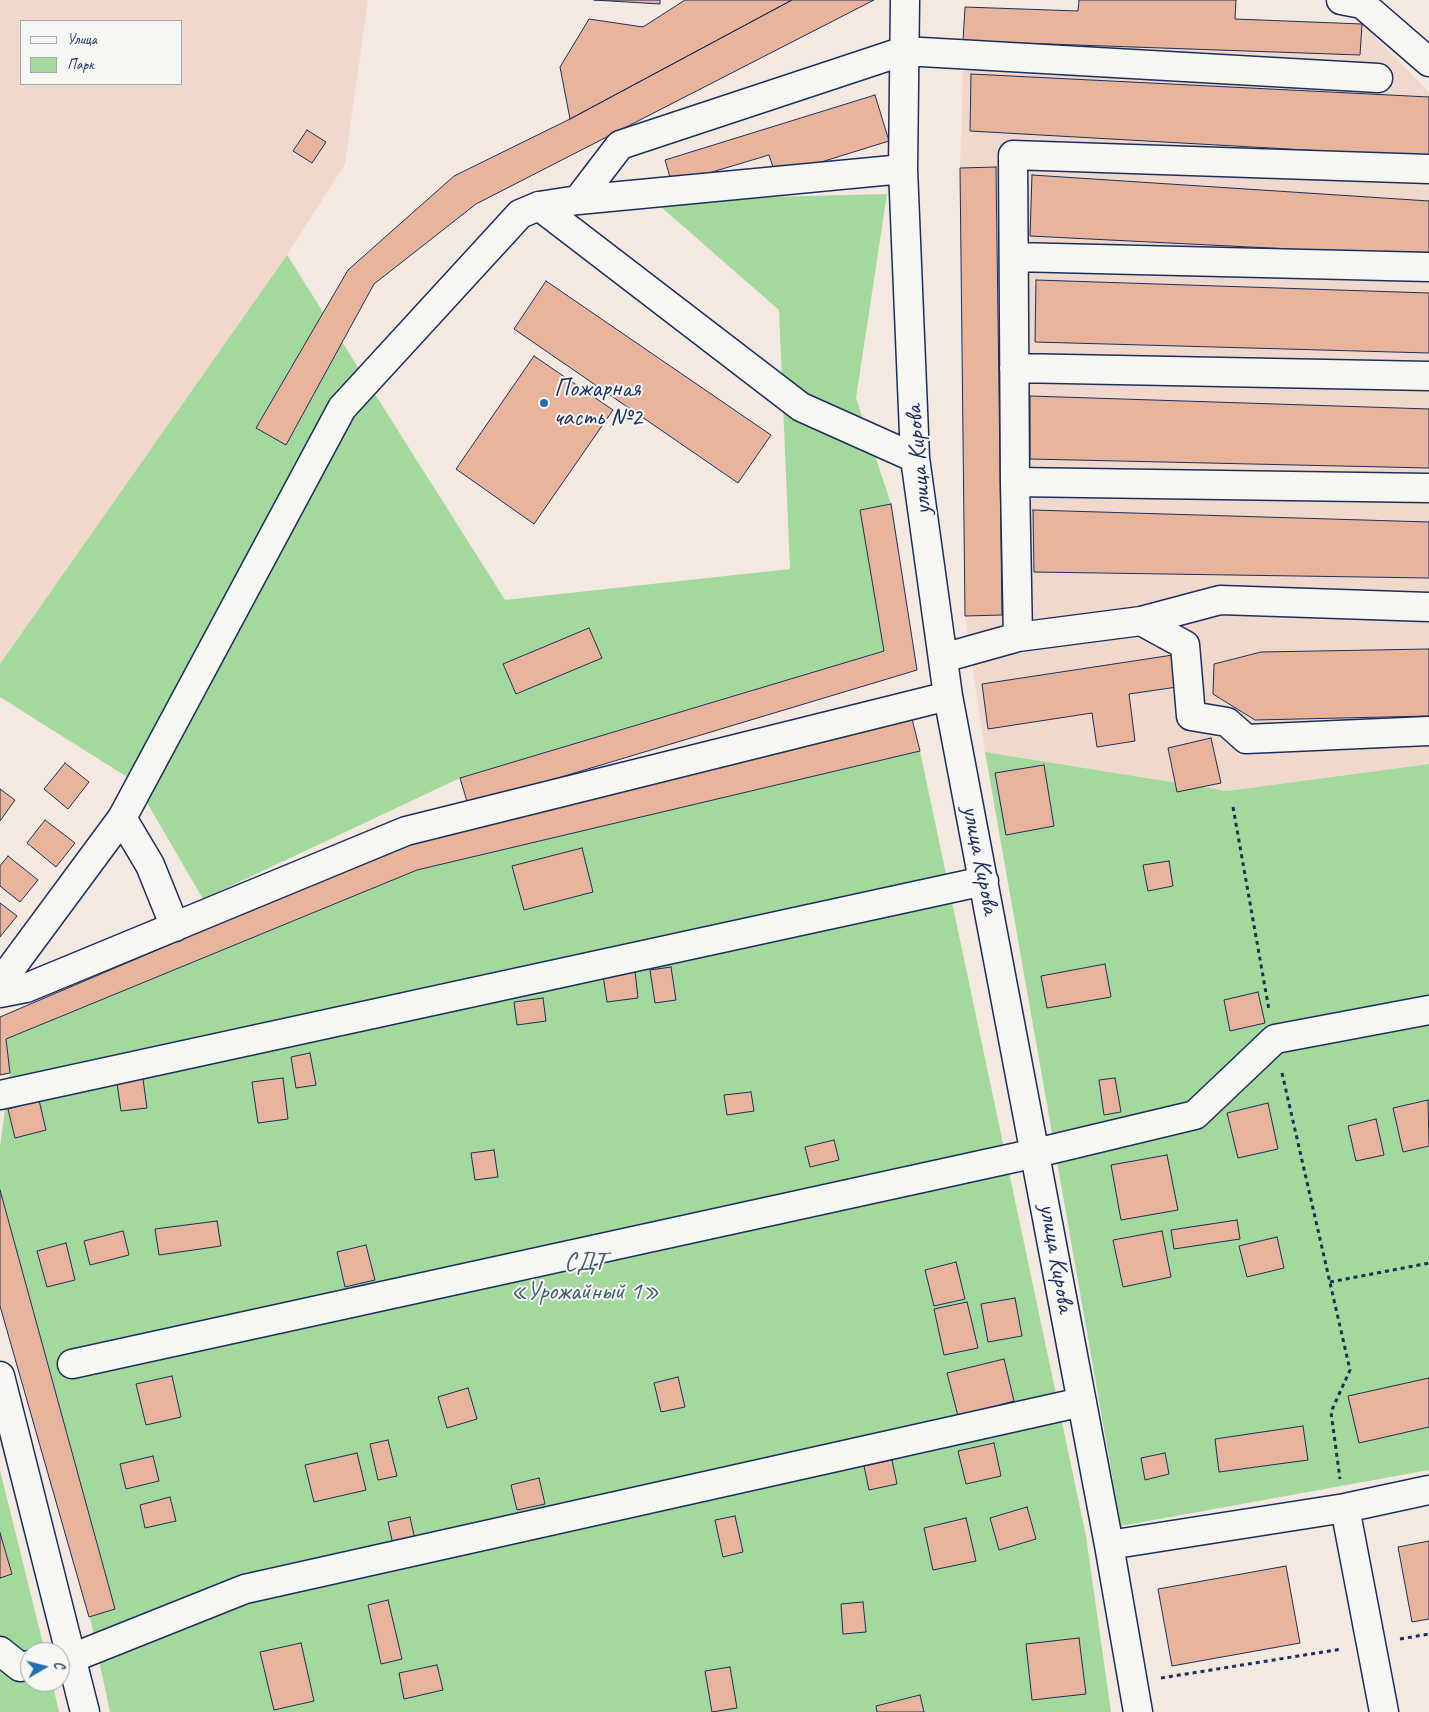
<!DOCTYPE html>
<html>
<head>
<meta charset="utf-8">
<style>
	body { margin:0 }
	#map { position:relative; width:1429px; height:1712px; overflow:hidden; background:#f3e9e1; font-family:Caveat,sans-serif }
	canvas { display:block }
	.legend { position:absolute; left:20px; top:20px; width:162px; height:65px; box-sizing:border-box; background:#f6f6f2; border:1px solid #9ea6b7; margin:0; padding:6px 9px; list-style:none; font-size:15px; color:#1b2f5e }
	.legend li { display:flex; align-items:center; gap:10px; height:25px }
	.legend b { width:25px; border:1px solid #9ea6b7 }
	.north { position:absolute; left:20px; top:1642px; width:50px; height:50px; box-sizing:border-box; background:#f6f6f2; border:1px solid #9ea6b7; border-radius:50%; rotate:82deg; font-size:14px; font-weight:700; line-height:20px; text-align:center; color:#1b2f5e }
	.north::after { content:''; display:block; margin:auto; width:18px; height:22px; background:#1f6fb2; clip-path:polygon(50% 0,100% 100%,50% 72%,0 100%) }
</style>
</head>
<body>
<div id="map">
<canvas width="1429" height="1712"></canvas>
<ul class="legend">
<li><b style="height:6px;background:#f6f6f2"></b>Улица</li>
<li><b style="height:14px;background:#a3d99d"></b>Парк</li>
</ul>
<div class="north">С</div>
</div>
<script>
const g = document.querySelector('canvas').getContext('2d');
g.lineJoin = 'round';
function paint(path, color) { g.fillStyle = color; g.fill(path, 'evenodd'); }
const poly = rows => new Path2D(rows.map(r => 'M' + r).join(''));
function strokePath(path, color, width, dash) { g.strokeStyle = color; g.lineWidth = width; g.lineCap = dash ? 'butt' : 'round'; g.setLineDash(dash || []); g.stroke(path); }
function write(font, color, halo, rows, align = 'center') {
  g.font = font + ' Caveat,sans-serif'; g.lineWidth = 4; g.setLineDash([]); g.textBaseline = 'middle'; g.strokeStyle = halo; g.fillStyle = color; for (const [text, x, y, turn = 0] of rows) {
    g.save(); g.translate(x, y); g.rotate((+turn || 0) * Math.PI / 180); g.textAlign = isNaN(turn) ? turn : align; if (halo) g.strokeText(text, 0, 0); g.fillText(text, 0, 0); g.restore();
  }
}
paint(poly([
	[0,0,368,0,345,164,287,255,0,664],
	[21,21,181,21,181,84,21,84],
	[1079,0,1236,0,1235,19,1362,24,1429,92,1429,764,1227,791,985,752,965,616,960,168,965,7,1078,11]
]), '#f0d9cc');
paint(poly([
	[887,194,856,398,891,504,861,510,884,651,460,778,203,899,135,782,0,697,0,664,287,255,505,600,790,569,779,310,653,200],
	[920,751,1086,1536,1111,1712,110,1712,0,1190,0,1147,10,1073,6,1039,417,870],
	[985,752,1227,791,1429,764,1429,1470,1121,1526],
	[0,1470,45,1652,30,1652,30,1682,52,1682,59,1712,0,1712]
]), '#a3d99d');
const building = poly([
	[594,0,660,0,660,4,594,0],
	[685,0,792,0,570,119,560,67,589,19,643,27,685,0],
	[792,0,874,0,476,204,374,284,286,445,256,428,348,270,454,176,570,119,792,0],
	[1079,0,1236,0,1235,19,1362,24,1360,55,963,41,965,7,1078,11,1079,0],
	[971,74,1429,97,1429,157,970,131,971,74],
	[875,95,889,141,776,176,769,155,672,184,665,160,875,95],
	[307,130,326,142,312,163,293,151,307,130],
	[996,167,1002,615,965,616,960,168,996,167],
	[1032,175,1429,201,1429,256,1030,236,1032,175],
	[1036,280,1429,293,1429,353,1035,342,1036,280],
	[546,281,771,435,738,483,514,329,546,281],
	[534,356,613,410,534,524,456,469,534,356],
	[1030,396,1429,409,1429,468,1030,459,1030,396],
	[891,504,917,670,468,805,460,778,884,651,860,510,891,504],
	[1033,510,1429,522,1429,578,1034,572,1033,510],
	[589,628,602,658,516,694,503,664,589,628],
	[1429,649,1429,716,1255,720,1213,694,1214,664,1261,652,1429,649],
	[1173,655,1177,687,1129,694,1135,741,1097,747,1092,713,988,729,982,684,1173,655],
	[912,719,920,751,417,870,6,1039,10,1073,0,1075,0,1017,408,843,912,719],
	[1211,738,1221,783,1177,792,1168,748,1211,738],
	[65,763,89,782,68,809,44,789,65,763],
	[1044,765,1054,826,1006,835,995,773,1044,765],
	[0,789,15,800,0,821,0,789],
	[45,820,75,843,56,867,27,843,45,820],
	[582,848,593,892,524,910,512,866,582,848],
	[8,856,38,880,20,902,0,886,0,866,8,856],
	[1169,861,1173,886,1148,891,1143,865,1169,861],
	[0,903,17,916,0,937,0,903],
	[1105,964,1111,997,1047,1008,1041,976,1105,964],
	[671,967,676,1000,655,1003,650,970,671,967],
	[635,971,638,998,607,1002,603,975,635,971],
	[1258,992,1265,1023,1230,1031,1224,1000,1258,992],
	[543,998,546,1021,517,1025,514,1002,543,998],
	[310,1053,316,1085,296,1088,291,1057,310,1053],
	[283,1078,288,1119,258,1123,252,1082,283,1078],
	[1115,1078,1121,1112,1104,1115,1099,1080,1115,1078],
	[143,1079,147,1108,121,1111,117,1083,143,1079],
	[751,1092,754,1111,727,1115,724,1095,751,1092],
	[39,1100,46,1130,15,1138,8,1109,39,1100],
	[1428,1100,1429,1146,1403,1152,1393,1108,1428,1100],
	[1268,1103,1278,1149,1238,1158,1227,1113,1268,1103],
	[1376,1119,1384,1155,1356,1161,1348,1126,1376,1119],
	[834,1140,839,1160,810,1167,805,1147,834,1140],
	[494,1150,498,1177,475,1180,471,1153,494,1150],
	[1167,1155,1178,1210,1121,1220,1111,1165,1167,1155],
	[0,1190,115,1609,89,1617,0,1306,0,1190],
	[1237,1220,1240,1239,1174,1249,1171,1230,1237,1220],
	[217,1221,221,1246,159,1255,155,1229,217,1221],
	[123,1231,129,1255,90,1265,84,1241,123,1231],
	[1162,1231,1171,1277,1123,1287,1113,1240,1162,1231],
	[1277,1237,1284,1268,1247,1277,1239,1246,1277,1237],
	[66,1243,75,1280,47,1287,37,1251,66,1243],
	[366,1245,375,1280,345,1287,337,1252,366,1245],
	[956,1262,965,1299,934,1306,925,1270,956,1262],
	[1015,1298,1022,1336,988,1342,981,1304,1015,1298],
	[967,1302,978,1348,944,1355,934,1309,967,1302],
	[1004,1359,1014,1401,958,1416,947,1373,1004,1359],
	[172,1376,181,1417,146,1425,136,1384,172,1376],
	[678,1377,685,1407,661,1412,654,1383,678,1377],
	[1429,1378,1429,1427,1359,1443,1348,1396,1429,1378],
	[468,1388,477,1419,447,1428,438,1397,468,1388],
	[1303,1426,1308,1460,1219,1472,1215,1439,1303,1426],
	[388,1440,397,1476,378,1480,370,1444,388,1440],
	[994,1443,1001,1476,966,1484,958,1451,994,1443],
	[357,1453,366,1490,314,1502,305,1465,357,1453],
	[1165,1453,1169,1474,1145,1480,1141,1458,1165,1453],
	[153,1456,159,1481,126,1489,120,1464,153,1456],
	[892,1460,897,1484,869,1490,864,1466,892,1460],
	[539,1478,545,1504,517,1510,511,1485,539,1478],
	[170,1497,176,1521,145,1528,140,1505,170,1497],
	[1027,1507,1036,1539,999,1550,990,1518,1027,1507],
	[735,1516,743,1552,723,1557,715,1520,735,1516],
	[410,1517,416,1544,394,1549,388,1522,410,1517],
	[966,1518,976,1561,933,1570,924,1528,966,1518],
	[0,1533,12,1574,0,1578,0,1533],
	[1429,1541,1429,1619,1412,1622,1398,1547,1429,1541],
	[1286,1566,1300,1643,1172,1666,1158,1589,1286,1566],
	[388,1600,402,1659,381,1664,368,1605,388,1600],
	[863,1602,866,1632,843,1634,841,1604,863,1602],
	[1079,1638,1086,1694,1032,1700,1026,1644,1079,1638],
	[301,1643,314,1701,274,1710,260,1652,301,1643],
	[437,1665,443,1690,404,1699,399,1673,437,1665],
	[730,1667,737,1708,712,1712,705,1671,730,1667],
	[920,1695,924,1712,877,1712,876,1706,920,1695]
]);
paint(building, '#e8b49b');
strokePath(building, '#1b2f5e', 1);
const minor = poly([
	[905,0,903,169,915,458,948,696,1109,1545,1138,1712],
	[1341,0,1362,4,1429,62],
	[578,200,620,145,904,51,1378,78],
	[539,206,801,407,915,458],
	[1014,257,1429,267],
	[1014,368,1429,376],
	[1015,482,1429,488],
	[1141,621,1185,645,1191,716,1227,722,1246,739,1429,731],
	[1018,637,1015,482,1013,155,1429,169],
	[943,658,1018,637,1141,621,1220,600,1429,607],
	[122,818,150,865,175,927],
	[0,983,122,818,342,408,520,214,539,206,578,200,903,169],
	[0,993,26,988,406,831,948,696],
	[0,1095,984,881],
	[72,1364,1036,1153,1195,1115,1275,1039,1429,1010],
	[0,1376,85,1712],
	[1345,1508,1384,1712],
	[1109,1545,1345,1508,1429,1490],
	[0,1651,20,1667,30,1665],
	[60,1660,72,1658,245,1589,1082,1402]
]);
strokePath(minor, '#1b2f5e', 31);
strokePath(poly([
	[1233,807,1269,1010],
	[1282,1073,1350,1370,1331,1412,1340,1479],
	[1330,1282,1429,1263],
	[1400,1639,1429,1634],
	[1161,1678,1342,1649]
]), '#1b2f5e', 3, [4, 4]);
strokePath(minor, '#f6f6f2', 28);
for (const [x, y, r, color] of [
	[544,403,5,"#1f6fb2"]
]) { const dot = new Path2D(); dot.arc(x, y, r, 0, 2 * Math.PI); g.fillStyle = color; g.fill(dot); strokePath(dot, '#f6f6f2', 2); }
write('25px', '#1b2f5e', '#f6f6f2', [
	["Пожарная",554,389],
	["часть №2",554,418]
], 'left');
write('25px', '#1b2f5e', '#f6f6f2', [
	["улица Кирова",919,460,-95],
	["улица Кирова",980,860,79],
	["улица Кирова",1056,1258,80]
]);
write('25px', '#3d5a6e', '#f6f6f2', [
	["СДТ",585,1263],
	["«Урожайный 1»",585,1292]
]);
</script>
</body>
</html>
